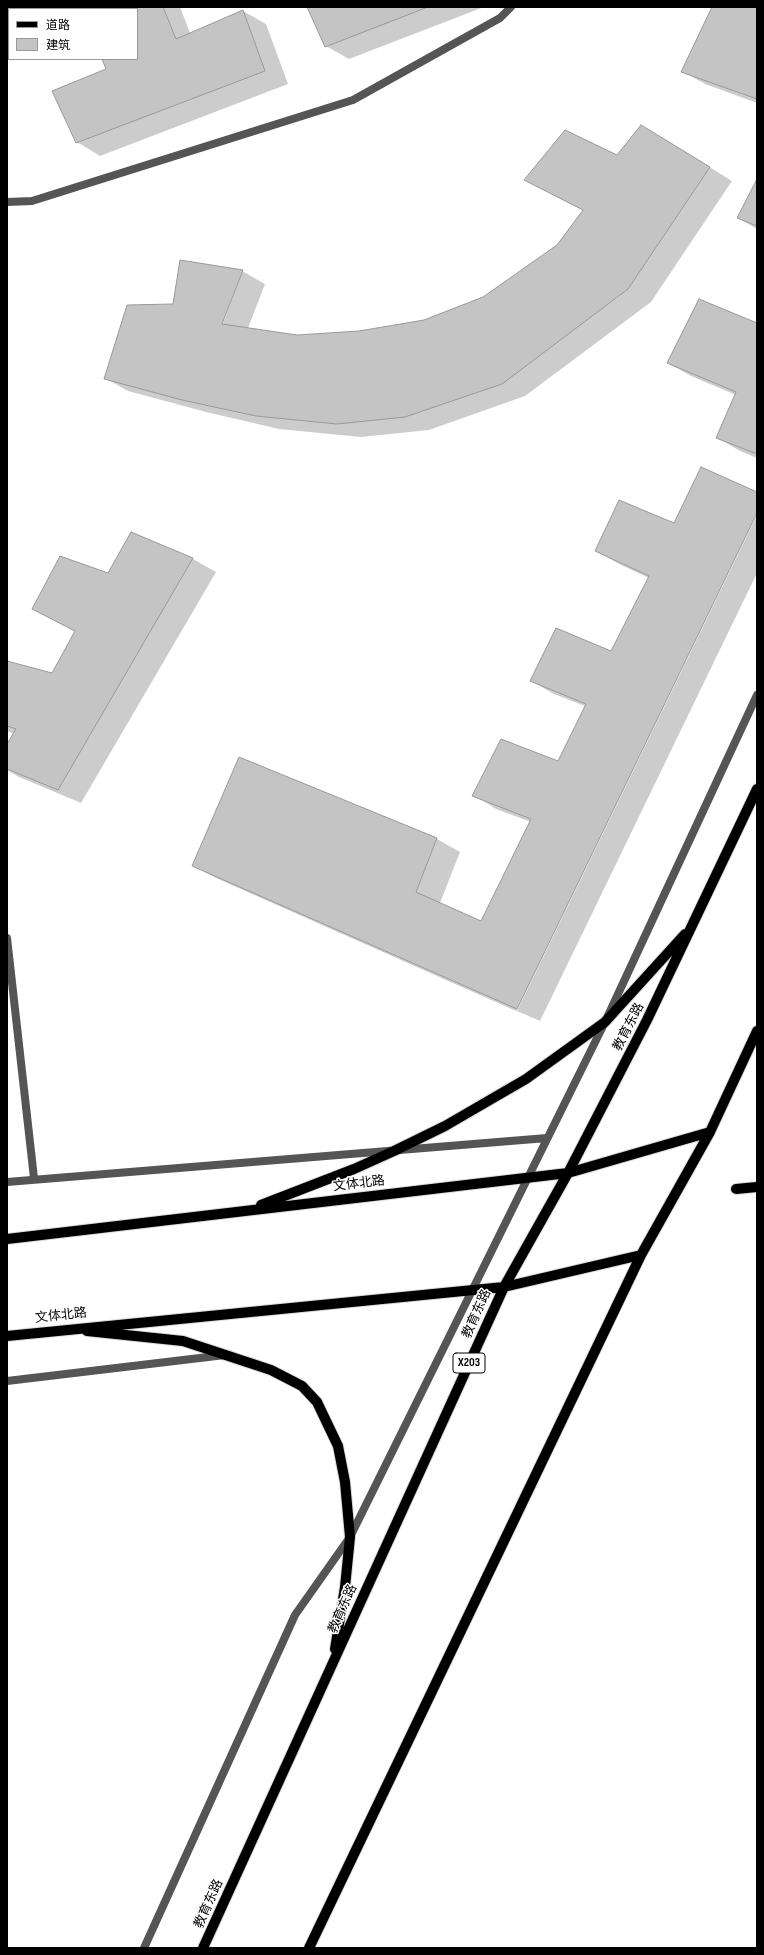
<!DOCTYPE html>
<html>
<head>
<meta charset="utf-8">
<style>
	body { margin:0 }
	#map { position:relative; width:764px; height:1955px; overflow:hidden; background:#fff; font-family:"Sofia Sans Condensed","Noto Sans SC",sans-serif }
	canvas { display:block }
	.frame { position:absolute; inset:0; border:8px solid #000; pointer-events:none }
	.legend { position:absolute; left:8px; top:8px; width:130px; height:52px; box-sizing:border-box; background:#fff; border:1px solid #999; margin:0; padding:5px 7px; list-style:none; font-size:12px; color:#000 }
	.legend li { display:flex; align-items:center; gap:8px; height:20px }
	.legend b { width:20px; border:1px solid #999 }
</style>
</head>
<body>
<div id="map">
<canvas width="764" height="1955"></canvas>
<div class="frame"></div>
<ul class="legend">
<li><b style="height:5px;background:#000"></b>道路</li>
<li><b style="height:11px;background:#c4c4c4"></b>建筑</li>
</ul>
</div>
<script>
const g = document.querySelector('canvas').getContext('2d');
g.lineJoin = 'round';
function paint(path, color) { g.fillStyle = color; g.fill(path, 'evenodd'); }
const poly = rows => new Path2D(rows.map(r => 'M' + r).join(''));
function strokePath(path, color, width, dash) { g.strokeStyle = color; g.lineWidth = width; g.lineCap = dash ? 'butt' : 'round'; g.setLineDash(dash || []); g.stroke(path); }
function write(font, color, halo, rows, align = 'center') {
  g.font = font + ' "Sofia Sans Condensed","Noto Sans SC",sans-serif'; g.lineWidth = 3; g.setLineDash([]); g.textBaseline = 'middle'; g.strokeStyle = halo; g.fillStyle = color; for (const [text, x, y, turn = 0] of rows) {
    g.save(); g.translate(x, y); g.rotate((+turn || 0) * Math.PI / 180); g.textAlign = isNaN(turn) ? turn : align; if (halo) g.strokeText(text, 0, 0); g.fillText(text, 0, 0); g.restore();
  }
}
paint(poly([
	[90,7,180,7,190,33,243,11,266,24,288,84,100,156,77,142,108,69,103,59,137,59,137,9,85,9],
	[308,7,484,7,349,59,326,46],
	[713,7,757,7,757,103,705,84,682,71],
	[664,139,732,181,651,302,525,396,429,430,361,437,279,429,206,412,128,391,105,378,174,305,242,271,265,284,248,328,297,336,359,332,424,321,484,298,558,246,584,211,526,180,617,156],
	[238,278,240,278,221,329,219,328],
	[757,181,757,229,738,218],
	[757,324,757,458,740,451,718,438,736,395,691,376,668,363],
	[757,493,757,511,516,1011,216,878,193,865,239,758,437,839,460,852,440,903,482,922,531,822,496,809,474,795,558,762,585,706,554,694,531,681,612,652,649,578,619,564,596,551,674,524],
	[757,515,757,573,540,1021,517,1011],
	[131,533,193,559,216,572,81,803,19,777,7,770,7,745,14,734,7,731,7,662,53,674,76,632,33,609,108,574]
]), '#0003');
const building = poly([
	[87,7,163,7,176,39,243,10,265,71,76,143,52,91,106,69,102,59,137,59,137,9,82,9,87,7],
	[307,7,428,7,325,47,307,7],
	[712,7,757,7,757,99,681,72,712,7],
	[641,125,710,167,628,289,502,384,405,417,337,424,256,416,182,400,104,379,127,305,173,304,180,260,243,270,222,324,297,335,359,331,424,320,483,297,557,245,583,210,524,180,565,130,617,155,641,125],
	[757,179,757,226,737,218,757,179],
	[699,299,757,323,757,454,716,438,736,392,667,363,699,299],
	[701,467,757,492,757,513,517,1009,192,866,239,757,437,838,416,892,481,921,531,819,472,796,501,739,558,761,586,704,530,681,556,628,611,651,649,576,595,551,619,500,674,523,701,467],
	[131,532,193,558,58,790,7,769,7,744,16,729,7,726,7,661,52,673,75,631,32,609,60,556,108,573,131,532]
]);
paint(building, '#c4c4c4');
strokePath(building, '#999', 1);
const primary = poly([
	[736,1189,757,1187],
	[261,1205,354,1169,394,1151,445,1126,526,1079,605,1022,685,934],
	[7,1239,568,1173,710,1132],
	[87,1331,183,1341,271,1370,302,1386,317,1402,338,1446,345,1482,350,1537,345,1587,335,1649],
	[7,1336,504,1287,641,1255],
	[203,1948,504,1287,568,1173,647,1020,757,789],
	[309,1948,641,1255,710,1132,757,1031]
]);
strokePath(primary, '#dbdbdb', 12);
strokePath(poly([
	[7,1182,547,1138],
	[7,1381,225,1355],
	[144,1948,295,1615,350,1537,605,1022,757,695]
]), '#555', 8);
strokePath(poly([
	[7,202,32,201,353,100,500,18,511,7]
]), '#555', 8);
strokePath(poly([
	[7,938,34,1178]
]), '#555', 8);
strokePath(primary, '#000', 10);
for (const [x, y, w] of [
	[469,1363,32]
]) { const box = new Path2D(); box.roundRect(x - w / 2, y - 10, w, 20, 3); g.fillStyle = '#fff'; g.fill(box); strokePath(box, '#000', 1); }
write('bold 12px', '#000', null, [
	["X203",469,1363]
]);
write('13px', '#000', '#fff', [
	["教育东路",629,1027,-63],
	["文体北路",359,1184,-7],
	["教育东路",477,1314,-66],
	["文体北路",61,1316,-6],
	["教育东路",343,1609,-66],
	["教育东路",209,1904,-66]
]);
</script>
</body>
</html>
